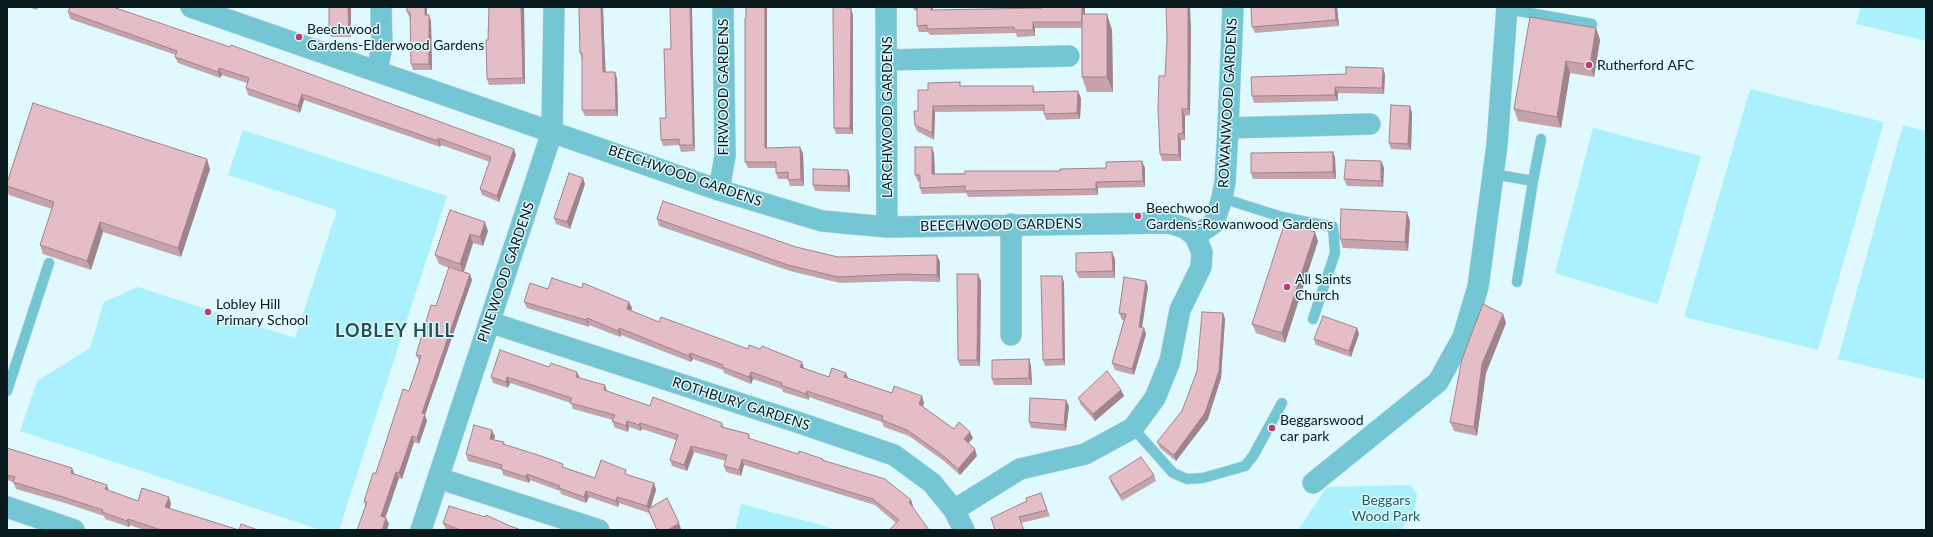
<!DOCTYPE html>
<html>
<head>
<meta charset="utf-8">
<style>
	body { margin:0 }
	#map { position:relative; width:1933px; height:537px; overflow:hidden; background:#dff9fe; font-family:Lato,sans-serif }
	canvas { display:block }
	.frame { position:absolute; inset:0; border:8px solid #091a1d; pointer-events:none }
</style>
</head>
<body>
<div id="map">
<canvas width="1933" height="537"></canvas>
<div class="frame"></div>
</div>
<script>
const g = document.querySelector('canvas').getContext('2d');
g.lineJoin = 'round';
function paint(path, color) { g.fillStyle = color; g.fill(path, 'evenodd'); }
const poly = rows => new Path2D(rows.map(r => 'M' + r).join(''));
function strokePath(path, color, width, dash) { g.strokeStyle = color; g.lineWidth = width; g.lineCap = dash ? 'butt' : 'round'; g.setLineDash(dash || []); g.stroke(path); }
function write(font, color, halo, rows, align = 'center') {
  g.font = font + ' Lato,sans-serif'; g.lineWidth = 3; g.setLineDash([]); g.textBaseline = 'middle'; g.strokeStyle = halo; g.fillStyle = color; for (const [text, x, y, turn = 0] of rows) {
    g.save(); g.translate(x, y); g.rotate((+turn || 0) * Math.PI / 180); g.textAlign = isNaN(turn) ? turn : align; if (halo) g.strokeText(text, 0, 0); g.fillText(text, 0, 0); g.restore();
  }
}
paint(poly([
	[1861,7,1926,7,1926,41,1856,24],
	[1750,89,1884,122,1818,350,1684,317],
	[1903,125,1926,131,1926,380,1838,359],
	[1593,128,1701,156,1658,304,1555,273],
	[243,130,447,196,339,530,321,530,20,431,37,381,90,348,104,302,138,287,295,338,337,210,228,175],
	[1411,485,1417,495,1415,510,1401,530,1298,530,1327,487],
	[741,504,821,525,836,530,735,530]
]), '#abf1fd');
const service = poly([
	[1507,9,1592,24],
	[1493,174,1533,181],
	[1222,198,1282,217,1333,227,1335,253,1313,319],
	[1517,282,1533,181,1541,139],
	[7,391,49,263],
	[1133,428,1173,473,1187,479,1203,478,1245,466,1253,456,1282,403]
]);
const minor = poly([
	[191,7,719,190,822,221,887,227,1169,223,1185,228,1195,236],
	[886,7,887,227],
	[886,60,1069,56],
	[377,71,382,46,381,7],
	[1228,128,1370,124],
	[719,190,725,156,723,7],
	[489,322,800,423,894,455,932,483,954,510,964,530],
	[1011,335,1011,224],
	[438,478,599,530],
	[1313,483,1438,382,1463,337,1478,287,1497,145,1507,7],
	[7,507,74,530],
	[954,510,1020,469,1085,454,1133,428,1155,398,1170,361,1180,310,1201,267,1202,252,1195,236,1214,223,1222,198,1225,182,1228,128,1233,7],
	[421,530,552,132,554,7]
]);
strokePath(service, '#bdd5da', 11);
strokePath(minor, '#bdd5da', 22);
strokePath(service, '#74c6d4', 10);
strokePath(minor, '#74c6d4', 21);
paint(poly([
	[28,7,38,7,37,10],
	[329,7,351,7,351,37,331,37,329,31],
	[407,7,427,7,427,15,431,21,432,70,413,70,411,64,410,18,407,12],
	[489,7,524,7,525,84,489,85,487,79,488,40],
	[579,7,603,7,604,37,605,72,617,78,618,116,585,116,582,110,582,60,580,53],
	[746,7,767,7,767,148,803,153,804,186,790,186,788,179,778,179,776,173,776,168,748,168,745,162,746,18],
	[827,7,849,7,849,8,853,15,853,134,836,134,834,128,833,7],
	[913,7,933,7,933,10,1085,14,1112,30,1113,92,1087,92,1082,77,1082,28,1035,28,1035,36,1017,37,1016,33,930,35,928,32,919,32,917,26,917,11,914,10],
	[1251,7,1337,7,1339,26,1255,33,1252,27],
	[68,12,516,155,499,202,482,195,480,189,490,162,441,145,440,147,304,100,300,113,248,95,246,88,247,83,222,75,220,78,178,63,175,57,176,55,70,19],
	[1191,28,1190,115,1185,116,1185,140,1181,140,1181,161,1162,161,1160,154,1165,76],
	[1596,28,1600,40,1594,77,1570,73,1561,128,1518,121,1514,109],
	[664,49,695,151,681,152,679,145,663,146,661,140,666,118],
	[1385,74,1384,94,1338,93,1338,101,1254,103,1252,96],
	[961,86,1033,86,1035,92,1081,98,1080,119,1046,120,1044,114,1044,111,935,112,934,140,917,131,915,125,918,111,928,90],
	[1412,113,1411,150,1391,149,1389,143],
	[1333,152,1335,158,1336,179,1253,179,1251,173],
	[934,153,935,174,1060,171,1145,168,1145,187,1098,188,1098,195,968,197,966,193,922,194,920,188,920,181,918,182,915,175],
	[1381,161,1384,168,1383,187,1347,186,1344,179],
	[210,169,181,257,103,232,91,270,43,254,40,245,52,209,9,195,7,189,7,183],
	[850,177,850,192,815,191,813,185],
	[585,184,570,229,556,224,554,218],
	[450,210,488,231,483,246,473,243,464,272,472,280,425,415,427,421,419,444,414,442,402,479,399,478,385,517,386,518,389,524,365,506,364,501,409,391,419,361,416,355,436,306,449,268,439,264,435,255],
	[657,219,796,247,838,257,937,255,940,262,940,282,904,281,840,283,790,271,659,226],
	[1410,221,1408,251,1343,248,1340,239],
	[1318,241,1285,343,1256,333,1252,324],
	[1115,259,1115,278,1079,278,1076,272],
	[981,281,980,366,960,366,958,360],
	[1146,281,1148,287,1142,328,1146,334,1134,375,1115,370,1112,363,1124,320,1122,320,1119,313],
	[1064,282,1065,365,1045,366,1043,360],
	[582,288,629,302,632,308,631,311,659,322,748,349,829,377,846,373,848,378,892,393,924,403,923,407,954,429,973,438,968,443,977,456,960,475,944,461,909,436,884,427,882,422,809,397,809,400,783,392,782,389,753,379,751,384,724,373,723,370,693,359,691,362,621,335,620,337,589,325,589,327,527,308,524,302,548,289],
	[1223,313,1225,319,1221,378,1208,419,1176,461,1160,448,1157,442,1182,411],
	[1503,314,1506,323,1486,373,1477,436,1454,431,1450,422],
	[1357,328,1359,334,1351,357,1316,345,1314,339],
	[1029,359,1031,366,1032,385,994,385,992,379],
	[491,377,579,378,607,391,650,406,722,423,724,427,749,434,750,439,798,454,823,459,824,461,911,500,913,506,896,523,875,505,744,465,741,476,726,472,724,466,726,461,694,452,687,471,672,466,670,460,676,440,642,429,641,431,629,427,628,432,615,428,612,421,613,420,573,409,571,403,510,383,508,388,493,383],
	[1121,390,1124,396,1095,421,1081,405,1078,398],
	[1069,406,1066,431,1031,428,1029,422],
	[495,436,494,440,504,442,505,445,564,467,595,478,627,475,654,483,656,490,651,507,681,529,680,530,657,530,649,513,619,503,618,507,589,497,586,503,561,494,560,491,530,480,529,483,503,475,502,470,468,461,466,454],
	[7,448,74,474,109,491,138,501,171,504,169,509,239,530,258,530,144,530,130,525,129,527,105,519,104,516,65,503,16,489,13,482,7,480],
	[1154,475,1156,481,1122,501,1111,483,1109,477],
	[1041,493,1050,516,1021,523,995,530,1027,501],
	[443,523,510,526,521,530,446,530]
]), '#c5a3aa');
paint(poly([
	[348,7,351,7,351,37,349,31],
	[425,7,427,7,427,21,425,15],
	[521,7,524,7,525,84,523,78],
	[601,7,603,7,604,37,606,78,603,72],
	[690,7,692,7,695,151,693,145],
	[765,7,767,7,767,154,765,148],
	[931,7,933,7,933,16,931,10],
	[1082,7,1085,7,1085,28,1082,22],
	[1188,7,1190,7,1191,28,1190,115,1188,109],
	[1335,7,1337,7,1339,26,1336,20],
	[851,8,853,15,853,134,850,128],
	[1107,14,1112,30,1113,92,1107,77],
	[429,15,431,21,432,70,429,64],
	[1033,22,1035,28,1035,36,1033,30],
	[1596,28,1600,40,1594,77,1590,65],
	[1566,61,1570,73,1561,128,1557,117],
	[219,68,222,75,220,78,218,72],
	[1383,68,1385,74,1384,94,1382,88],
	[615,72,617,78,618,116,616,110],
	[1335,87,1338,93,1338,101,1335,95],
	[1078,91,1081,98,1080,119,1077,113],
	[302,94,304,100,300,113,298,106],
	[933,106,935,112,934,140,932,133],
	[1410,106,1412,113,1411,150,1408,144],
	[1182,109,1185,116,1185,140,1183,133],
	[1178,134,1181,140,1181,161,1179,155],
	[438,138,441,145,440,147,438,141],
	[800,147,803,153,804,186,801,179],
	[932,147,934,153,935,181,932,174],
	[514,149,516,155,499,202,497,196],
	[1333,152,1335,158,1336,179,1333,172],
	[207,159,210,169,181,257,178,248],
	[1142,161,1145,168,1145,187,1143,181],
	[1381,161,1384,168,1383,187,1381,181],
	[848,170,850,177,850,192,848,186],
	[583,178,585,184,570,229,567,222],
	[1096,182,1098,188,1098,195,1096,189],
	[1407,212,1410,221,1408,251,1405,242],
	[100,222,103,232,91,270,87,261],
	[485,222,488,231,483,246,480,237],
	[1315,232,1318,241,1285,343,1282,333],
	[470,234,473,243,463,273,460,264],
	[1112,252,1115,259,1115,278,1113,271],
	[937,255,940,262,940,282,937,275],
	[470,274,472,280,425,415,427,421,419,444,417,438,422,413],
	[978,274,981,281,980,366,977,360],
	[1062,276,1064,282,1065,365,1063,359],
	[1146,281,1148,287,1141,333,1139,327],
	[629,302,632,308,629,316,627,309],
	[1223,313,1225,319,1221,378,1208,419,1176,461,1174,455],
	[1503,314,1506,323,1486,373,1477,436,1474,427,1482,364],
	[587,318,589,325,589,327,586,320],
	[619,328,621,335,620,337,618,331],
	[1144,328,1146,334,1134,375,1132,369],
	[1357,328,1359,334,1351,357,1349,351],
	[690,353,693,359,691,362,689,356],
	[1029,359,1031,366,1032,385,1029,378],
	[802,362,804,368,802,374,800,367],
	[577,372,580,378,576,377],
	[751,372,753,379,751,384,749,377],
	[846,373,848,379,844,377],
	[507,377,510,383,508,388,506,382],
	[605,385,607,391,604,390],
	[1121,390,1124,396,1095,421,1093,414],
	[807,391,809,397,809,400,806,394],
	[922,396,924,403,921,410,919,404],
	[1066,400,1069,406,1066,431,1064,425],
	[627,421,629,427,628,432,626,426],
	[640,423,642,429,641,431,639,425],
	[492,430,495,436,492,445,490,439],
	[970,432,973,438,966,446,964,439],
	[412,436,414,442,402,479,399,473],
	[691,446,694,452,687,471,684,465],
	[975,449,977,456,960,475,958,469],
	[742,459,744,465,741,476,739,470],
	[72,468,75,475,71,473],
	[396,472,399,478,384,522,381,516],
	[527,474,530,480,529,483,526,477],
	[654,483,656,490,649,512,648,509,649,513,647,506],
	[107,485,109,491,105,489],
	[586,491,589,497,586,503,584,497],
	[169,497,171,504,168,514,165,507],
	[617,497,619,503,618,507,616,501],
	[911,500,913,506,911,508,909,502],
	[386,518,389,524,387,530,382,530],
	[128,519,130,525,129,527,127,521],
	[679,523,681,529,680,530,668,530]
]), '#a0848b');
const building = poly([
	[70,7,113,7,230,47,231,45,253,53,514,149,497,196,480,189,491,157,438,138,438,141,302,94,298,106,246,88,249,78,219,68,218,72,175,57,177,51,68,12,70,7],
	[329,7,348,7,349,31,329,31,329,7],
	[407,7,425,7,425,15,429,15,429,64,411,64,410,12,407,12,407,7],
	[489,7,521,7,523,78,487,79,486,40,488,40,489,7],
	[579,7,601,7,603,72,615,72,616,110,582,110,582,53,580,53,579,7],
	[670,7,690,7,693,145,679,145,679,139,661,140,660,118,666,118,664,49,671,49,670,7],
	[746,7,765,7,765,148,800,147,801,179,788,180,788,172,776,173,776,162,745,162,745,18,746,18,746,7],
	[833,7,846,7,846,8,851,8,850,128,834,128,833,7],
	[917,7,931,7,931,10,1042,8,1042,7,1082,7,1082,22,1033,22,1033,30,1015,30,1014,27,927,29,927,25,917,26,917,7],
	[1166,7,1188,7,1188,109,1182,109,1183,133,1178,134,1179,155,1160,154,1158,110,1159,76,1165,76,1167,39,1166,7],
	[1251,7,1335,7,1336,20,1252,27,1251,7],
	[1082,14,1107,14,1107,77,1082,77,1082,14],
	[1530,17,1596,28,1590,65,1566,61,1557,117,1514,109,1530,17],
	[1346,67,1383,68,1382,88,1335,87,1335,95,1252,96,1251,77,1346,74,1346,67],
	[960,82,960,86,1033,86,1033,92,1078,91,1077,113,1044,114,1044,105,933,106,932,133,915,125,914,111,918,111,918,90,928,90,928,83,960,82],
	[33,103,207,159,178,248,100,222,87,261,40,245,54,202,7,186,7,183,33,103],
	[1391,105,1410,106,1408,144,1389,143,1391,105],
	[915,147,932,147,932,174,965,174,965,171,1060,171,1060,169,1106,168,1106,162,1142,161,1143,181,1096,182,1096,189,965,191,965,186,920,188,920,175,915,175,915,147],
	[1333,152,1333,172,1251,173,1251,153,1333,152],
	[1346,160,1381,161,1381,181,1344,179,1346,160],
	[813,169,848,170,848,186,813,185,813,169],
	[569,173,583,178,567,222,554,218,569,173],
	[663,201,796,247,838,257,937,255,937,275,902,274,838,277,788,265,657,219,663,201],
	[1341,209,1407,212,1405,242,1340,239,1341,209],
	[450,210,485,222,480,237,470,234,460,264,435,255,450,210],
	[1285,222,1315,232,1282,333,1252,324,1285,222],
	[1112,252,1113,271,1076,272,1076,253,1112,252],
	[449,267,470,274,422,413,425,414,417,438,412,436,399,473,396,472,381,516,386,518,382,530,357,530,367,502,364,501,373,473,376,473,403,389,409,391,421,356,416,355,431,305,436,306,449,267],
	[957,274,978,274,977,360,958,360,957,274],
	[1041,276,1062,276,1063,359,1043,360,1041,276],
	[1124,277,1146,281,1139,327,1144,328,1132,369,1112,363,1126,314,1119,313,1124,277],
	[552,278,582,288,583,283,629,302,627,309,659,322,661,317,748,349,749,345,760,349,762,346,802,362,800,367,829,377,832,368,846,373,844,377,892,393,894,386,922,396,919,404,954,429,959,422,970,432,964,439,975,449,958,469,941,454,907,430,882,420,883,416,807,391,806,394,781,385,782,383,751,372,749,377,722,367,723,365,690,353,689,356,619,328,618,331,587,318,586,320,524,302,530,283,548,289,552,278],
	[1483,304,1503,314,1482,364,1474,427,1450,422,1462,359,1483,304],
	[1202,312,1223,313,1219,371,1205,413,1174,455,1157,442,1182,411,1197,371,1202,312],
	[1323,316,1357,328,1349,351,1314,339,1323,316],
	[500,350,549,367,551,363,577,372,576,377,605,385,604,390,650,406,653,397,722,423,721,427,749,434,748,438,798,454,799,451,823,459,822,460,885,479,911,500,909,502,929,530,889,530,899,520,873,499,742,459,739,470,724,466,727,455,691,446,684,465,670,460,678,435,640,423,639,425,627,421,626,426,612,421,615,415,570,403,572,398,507,377,506,382,491,377,500,350],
	[1029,359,1029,378,992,379,992,360,1029,359],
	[1107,371,1121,390,1093,414,1078,398,1107,371],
	[1030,398,1066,400,1064,425,1029,422,1030,398],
	[474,425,492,430,490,439,504,442,503,444,538,455,563,464,562,467,595,478,601,460,626,470,625,474,654,483,647,506,617,497,616,501,586,491,584,497,559,488,560,486,527,474,526,477,501,469,502,465,466,454,474,425],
	[7,448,72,468,71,473,107,485,105,489,138,501,142,488,169,497,165,507,239,530,241,524,258,530,161,530,128,519,127,521,102,512,103,510,63,497,13,482,15,477,7,475,7,448],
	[1141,457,1154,475,1120,495,1109,477,1141,457],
	[1041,493,1047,510,1019,517,1024,530,995,530,991,518,1027,501,1026,498,1041,493],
	[667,498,679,523,668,530,657,530,648,509,667,498],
	[449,506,485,517,486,515,510,526,521,530,460,530,443,523,449,506]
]);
paint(building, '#e5bdc6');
strokePath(building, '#a0848b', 1);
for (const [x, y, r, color] of [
	[299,37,4,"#c4386c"],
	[1589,65,4,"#c4386c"],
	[1138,216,4,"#c4386c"],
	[1287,287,4,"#c4386c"],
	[208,312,4,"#c4386c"],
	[1272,428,4,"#c4386c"]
]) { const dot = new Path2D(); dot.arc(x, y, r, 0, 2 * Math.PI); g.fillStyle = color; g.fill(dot); strokePath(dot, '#dff9fe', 1.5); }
write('14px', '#091a1d', '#dff9fe', [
	["Beechwood",307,29],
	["Gardens-Elderwood Gardens",307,45],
	["Rutherford AFC",1597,65],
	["Beechwood",1146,208],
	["Gardens-Rowanwood Gardens",1146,224],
	["All Saints",1295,279],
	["Church",1295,295],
	["Lobley Hill",216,304],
	["Primary School",216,320],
	["Beggarswood",1280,420],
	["car park",1280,436]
], 'left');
write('14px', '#091a1d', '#dff9fe', [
	["FIRWOOD GARDENS",723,87,-90],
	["ROWANWOOD GARDENS",1228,103,-87],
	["LARCHWOOD GARDENS",887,117,-90],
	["BEECHWOOD GARDENS",685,176,19],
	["BEECHWOOD GARDENS",1001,225,-1],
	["PINEWOOD GARDENS",506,272,-71],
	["ROTHBURY GARDENS",741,404,18]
]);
write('14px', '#245e67', '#dff9fe', [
	["Beggars",1386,500],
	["Wood Park",1386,516]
]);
g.letterSpacing = '1px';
write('bold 18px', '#264f55', '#dff9fe', [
	["LOBLEY HILL",395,331]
]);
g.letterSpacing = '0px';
</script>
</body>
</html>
